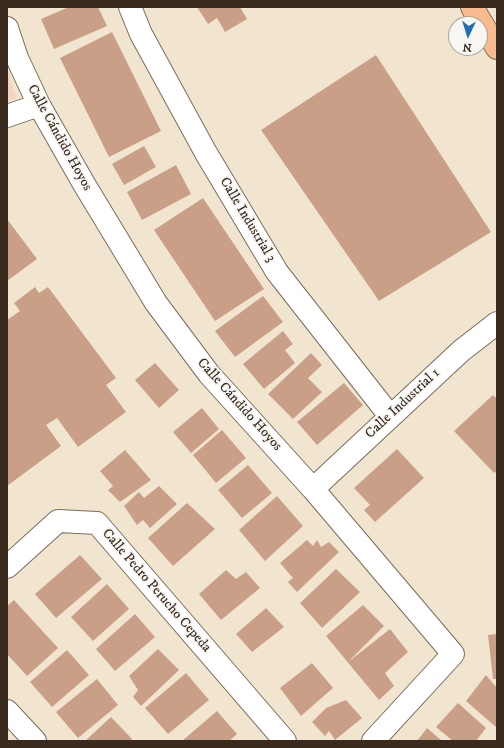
<!DOCTYPE html>
<html>
<head>
<meta charset="utf-8">
<style>
	body { margin:0 }
	#map { position:relative; width:504px; height:748px; overflow:hidden; background:#f2e5cf; font-family:"IM FELL DW Pica",serif }
	canvas { display:block }
	.frame { position:absolute; inset:0; border:8px solid #3b2a1e; pointer-events:none }
	.north { position:absolute; left:448px; top:16px; width:40px; height:40px; box-sizing:border-box; background:#f6f6f2; border:1px solid #aba49d; border-radius:50%; rotate:184deg; font-size:11px; font-weight:700; line-height:16px; text-align:center; color:#3b2a1e }
	.north::after { content:''; display:block; margin:auto; width:14px; height:18px; background:#1f6fb2; clip-path:polygon(50% 0,100% 100%,50% 72%,0 100%) }
</style>
</head>
<body>
<div id="map">
<canvas width="504" height="748"></canvas>
<div class="frame"></div>
<div class="north">N</div>
</div>
<script>
const g = document.querySelector('canvas').getContext('2d');
g.lineJoin = 'round';
function paint(path, color) { g.fillStyle = color; g.fill(path, 'evenodd'); }
const poly = rows => new Path2D(rows.map(r => 'M' + r).join(''));
function strokePath(path, color, width, dash) { g.strokeStyle = color; g.lineWidth = width; g.lineCap = dash ? 'butt' : 'round'; g.setLineDash(dash || []); g.stroke(path); }
function write(font, color, halo, rows, align = 'center') {
  g.font = font + ' "IM FELL DW Pica",serif'; g.lineWidth = 4; g.setLineDash([]); g.textBaseline = 'middle'; g.strokeStyle = halo; g.fillStyle = color; for (const [text, x, y, turn = 0] of rows) {
    g.save(); g.translate(x, y); g.rotate((+turn || 0) * Math.PI / 180); g.textAlign = isNaN(turn) ? turn : align; if (halo) g.strokeText(text, 0, 0); g.fillText(text, 0, 0); g.restore();
  }
}
paint(poly([
	[7,67,16,98,7,101]
]), '#f4d3c1');
paint(poly([
	[69,7,98,7,107,26,54,49,41,19],
	[197,7,240,7,247,19,225,32,217,18,208,24],
	[112,32,161,131,109,157,60,58],
	[376,55,491,232,379,301,261,130],
	[144,146,156,167,124,185,112,164],
	[176,165,191,194,142,220,127,192],
	[203,198,264,289,215,321,154,230],
	[7,219,37,259,7,281],
	[35,287,39,293,48,287,116,378,106,385,126,412,78,447,57,418,46,425,61,446,7,486,7,320,20,311,14,303],
	[263,296,283,322,235,357,215,331],
	[283,331,293,344,285,350,295,363,264,389,243,364],
	[311,353,322,365,308,378,322,392,293,419,268,394],
	[155,363,179,390,159,408,135,380],
	[344,383,363,405,317,445,297,422],
	[493,395,497,399,497,471,494,473,454,431],
	[202,408,219,429,191,453,173,432],
	[222,430,246,458,216,483,193,455],
	[397,449,424,478,375,522,364,510,370,505,354,488],
	[125,450,151,480,120,502,108,490,113,486,100,471],
	[248,465,272,493,242,518,218,490],
	[159,486,177,504,150,528,143,520,137,525,124,506,139,492,144,498],
	[277,496,303,526,265,561,239,530],
	[187,503,215,529,173,566,148,538],
	[307,540,313,546,317,540,321,547,329,542,339,552,297,592,288,582,293,578,280,563],
	[80,555,102,579,56,618,35,594],
	[336,569,360,592,322,628,300,603],
	[226,570,236,579,246,572,260,588,221,620,199,594],
	[107,584,129,609,93,641,71,617],
	[14,600,58,648,27,676,7,654,7,606],
	[363,605,384,626,348,662,390,629,408,652,385,673,394,686,379,700,326,636],
	[266,608,284,627,252,652,236,634],
	[135,614,155,637,115,671,96,649],
	[497,634,497,679,493,679,488,635],
	[158,649,179,670,141,706,133,697,138,690,129,676],
	[67,650,89,675,52,707,30,682],
	[312,663,333,688,301,716,280,688],
	[186,673,209,700,168,734,145,708],
	[486,675,497,688,497,728,466,701],
	[97,679,118,705,78,738,56,712],
	[346,700,362,718,335,740,329,731,325,736,312,722,326,708],
	[458,703,486,728,476,741,453,741,436,727],
	[217,711,237,734,229,741,182,741],
	[111,717,132,739,130,741,85,741],
	[427,728,442,741,417,741]
]), '#c9a087');
const minor = poly([
	[130,7,141,34,206,153,277,272,390,416],
	[7,28,17,58,39,105,84,184,156,303,209,374,313,489,453,654,373,741],
	[7,116,39,105],
	[313,489,461,351,497,323],
	[7,567,58,521,97,523,285,741],
	[7,711,35,741]
]);
const major = poly([
	[472,7,497,48]
]);
strokePath(minor, '#7b6b5c', 24);
strokePath(major, '#7b6b5c', 24);
strokePath(minor, '#fff', 22);
strokePath(major, '#fabb8c', 22);
write('14px', '#3b2a1e', '#f6f6f2', [
	["Calle Cándido Hoyos",59,138,61],
	["Calle Industrial 3",247,220,59],
	["Calle Industrial 1",403,404,-43],
	["Calle Cándido Hoyos",239,405,48],
	["Calle Pedro Perucho Cepeda",156,591,49]
]);
</script>
</body>
</html>
